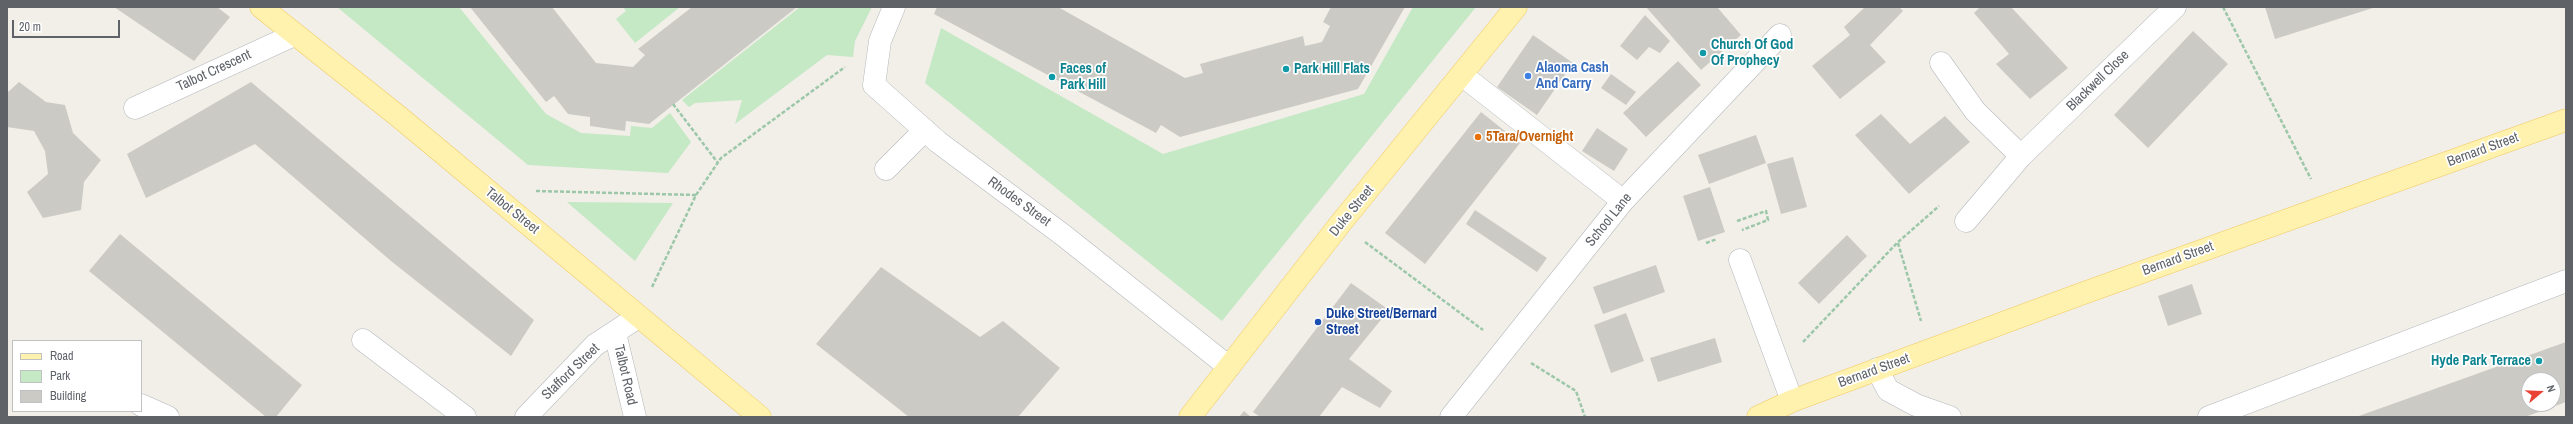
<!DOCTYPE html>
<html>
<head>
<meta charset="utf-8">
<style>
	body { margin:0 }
	#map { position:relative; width:2573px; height:424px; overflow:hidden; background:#f1efe8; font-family:"Archivo Narrow",sans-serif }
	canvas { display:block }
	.frame { position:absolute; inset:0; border:8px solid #5f6368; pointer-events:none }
	.legend { position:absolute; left:12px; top:340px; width:130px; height:72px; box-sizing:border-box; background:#fff; border:1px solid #bfc1c3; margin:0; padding:5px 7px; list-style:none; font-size:12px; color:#5f6368 }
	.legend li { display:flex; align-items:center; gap:8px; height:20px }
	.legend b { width:20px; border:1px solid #bfc1c3 }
	.north { position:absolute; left:2521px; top:372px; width:40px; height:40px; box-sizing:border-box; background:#fff; border:1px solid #bfc1c3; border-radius:50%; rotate:71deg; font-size:11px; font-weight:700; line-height:16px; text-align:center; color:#5f6368 }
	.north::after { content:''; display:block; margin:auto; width:14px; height:18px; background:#ea4335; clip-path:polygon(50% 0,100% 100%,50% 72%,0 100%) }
	.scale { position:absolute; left:12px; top:20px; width:108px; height:18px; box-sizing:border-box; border:2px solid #5f6368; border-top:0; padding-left:5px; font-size:12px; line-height:14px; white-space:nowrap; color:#5f6368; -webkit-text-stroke:3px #fff; paint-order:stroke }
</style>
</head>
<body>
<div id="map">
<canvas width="2573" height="424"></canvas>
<div class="frame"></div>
<ul class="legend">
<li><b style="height:5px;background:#fff2af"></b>Road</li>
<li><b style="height:11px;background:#c5e8c5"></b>Park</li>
<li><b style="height:11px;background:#cccac5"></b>Building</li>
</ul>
<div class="north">N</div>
<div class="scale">20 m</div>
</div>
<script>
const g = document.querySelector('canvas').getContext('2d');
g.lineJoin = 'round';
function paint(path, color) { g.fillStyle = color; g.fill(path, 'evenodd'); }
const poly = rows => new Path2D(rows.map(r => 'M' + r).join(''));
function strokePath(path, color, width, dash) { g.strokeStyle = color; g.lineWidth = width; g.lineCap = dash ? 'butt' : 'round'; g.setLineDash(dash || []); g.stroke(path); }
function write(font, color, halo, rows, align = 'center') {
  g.font = font + ' "Archivo Narrow",sans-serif'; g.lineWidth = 3.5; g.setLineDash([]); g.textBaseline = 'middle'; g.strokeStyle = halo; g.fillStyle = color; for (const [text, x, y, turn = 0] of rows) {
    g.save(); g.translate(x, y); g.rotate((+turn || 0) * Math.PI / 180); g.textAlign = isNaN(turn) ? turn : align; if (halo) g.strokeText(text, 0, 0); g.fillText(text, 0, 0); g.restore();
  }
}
paint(poly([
	[337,7,459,7,546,114,581,133,630,136,631,126,652,128,670,113,691,142,668,173,528,165],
	[623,7,680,7,635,43,616,19,626,11],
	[800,7,872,7,855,41,853,57,827,55,735,124,742,100,695,103,689,107,682,100],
	[1413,7,1476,7,1222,321,925,83,941,28,1163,154,1364,94],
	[567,202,673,203,635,261]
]), '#c5e8c5');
paint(poly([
	[114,7,217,7,230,17,194,61],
	[470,7,552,7,596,63,633,67,645,55,638,49,692,7,797,7,649,124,626,121,625,131,590,126,590,117,568,114,554,96,546,102],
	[937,7,1058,7,1185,78,1203,73,1200,64,1303,36,1305,46,1322,42,1330,26,1323,22,1331,7,1405,7,1358,89,1180,137,1161,125,1156,133,934,14],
	[1646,7,1717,7,1741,35,1701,70],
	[1865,7,1899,7,1903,11,1870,45,1886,62,1840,99,1812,66,1850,35,1844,27],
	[1980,7,2011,7,2068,68,2030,99,1996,64,2009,54,1974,13],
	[2265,7,2376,7,2275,39],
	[1645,15,1670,41,1660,53,1649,47,1637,60,1620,46],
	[2193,31,2228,64,2148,148,2114,115],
	[1533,35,1573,63,1537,115,1497,87],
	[1678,61,1701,85,1646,137,1623,113],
	[1611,74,1636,92,1626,105,1601,88],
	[19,82,46,102,65,105,73,133,101,160,84,182,81,210,43,218,27,192,48,174,45,151,34,131,7,127,7,93],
	[251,82,534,320,511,356,391,261,255,144,146,198,127,154],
	[1481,112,1520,143,1425,264,1385,233],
	[1881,114,1910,144,1945,116,1970,142,1909,194,1855,135],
	[1597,128,1628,149,1614,171,1582,151],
	[1756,135,1766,163,1709,184,1698,155],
	[1793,157,1807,207,1781,214,1767,164],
	[1710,187,1725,232,1698,241,1683,196],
	[1475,210,1547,258,1537,272,1466,224],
	[120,234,302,385,276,417,266,417,89,271],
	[1847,235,1867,256,1819,304,1798,283],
	[1656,265,1665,292,1603,314,1593,287],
	[881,267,980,337,1003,321,1060,368,1018,417,909,417,816,344],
	[1351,283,1389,310,1349,359,1392,391,1380,408,1342,387,1319,417,1260,417,1253,412],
	[2192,284,2202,314,2168,326,2158,296],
	[1626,313,1644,361,1611,373,1594,325],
	[1715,338,1722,362,1658,382,1650,358],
	[2566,342,2566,402,2525,417,2356,417],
	[2529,380,2553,380,2553,404,2529,404],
	[1244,411,1251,417,1239,417]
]), '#cccac5');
const minor = poly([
	[894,7,880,41,874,85,938,142,1063,235,1229,367],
	[1941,63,1975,111,2021,156],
	[1462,75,1623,201],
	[135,108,294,35],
	[886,169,925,130],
	[1966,221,2021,156,2175,7],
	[1740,260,1792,401],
	[615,333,635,417],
	[363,340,465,417],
	[1877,369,1888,390,1916,405,1950,417],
	[141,405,168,417],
	[526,417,595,345,638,317],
	[1451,417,1623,201,1780,35],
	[2209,417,2566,281]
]);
const major = poly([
	[261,7,398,116,760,417],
	[1190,417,1340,224,1516,7],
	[1758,417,1792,401,2081,294,2566,120]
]);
strokePath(minor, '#b5b8bc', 23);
strokePath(major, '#f2c960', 23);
strokePath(poly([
	[2223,7,2311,179],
	[673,104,718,163],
	[536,191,696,195],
	[1737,221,1766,211,1768,220,1742,230],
	[1365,242,1483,330],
	[1706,243,1717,239],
	[1898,243,1921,321],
	[652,287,696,195,721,158,845,67],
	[1803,342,1897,243,1939,206],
	[1531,363,1576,391,1585,417]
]), '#9cc7a9', 2.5, [4, 2]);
strokePath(minor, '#fff', 22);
strokePath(major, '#fff2af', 22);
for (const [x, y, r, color] of [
	[1703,53,4,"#0f9aa8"],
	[1286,69,4,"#0f9aa8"],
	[1528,76,4,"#3f7fe0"],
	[1052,77,4,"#0f9aa8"],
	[1478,137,4,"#e8710a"],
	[1318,322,4,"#1a4fb4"],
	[2539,361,4,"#0f9aa8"]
]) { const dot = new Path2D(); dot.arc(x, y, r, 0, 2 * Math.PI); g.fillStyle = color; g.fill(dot); strokePath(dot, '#fff', 1.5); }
write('bold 14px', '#0d838f', '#fff', [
	["Church Of God",1711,45],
	["Of Prophecy",1711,61],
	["Faces of",1060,69],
	["Park Hill",1060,85],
	["Park Hill Flats",1294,69],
	["Hyde Park Terrace",2531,361,"right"]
], 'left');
write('bold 14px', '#366cbe', '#fff', [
	["Alaoma Cash",1536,68],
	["And Carry",1536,84]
], 'left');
write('14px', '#5f6368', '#fff', [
	["Talbot Crescent",214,71,-25],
	["Blackwell Close",2098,81,-44],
	["Bernard Street",2483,150,-20],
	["Rhodes Street",1019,202,36],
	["Talbot Street",512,211,39],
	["Duke Street",1352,211,-51],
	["School Lane",1609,220,-51],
	["Bernard Street",2178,259,-20],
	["Bernard Street",1874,371,-20],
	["Stafford Street",571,372,-44],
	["Talbot Road",625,375,77]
]);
write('bold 14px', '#c56008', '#fff', [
	["5Tara/Overnight",1486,137]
], 'left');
write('bold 14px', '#164399', '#fff', [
	["Duke Street/Bernard",1326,314],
	["Street",1326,330]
], 'left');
</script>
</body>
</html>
